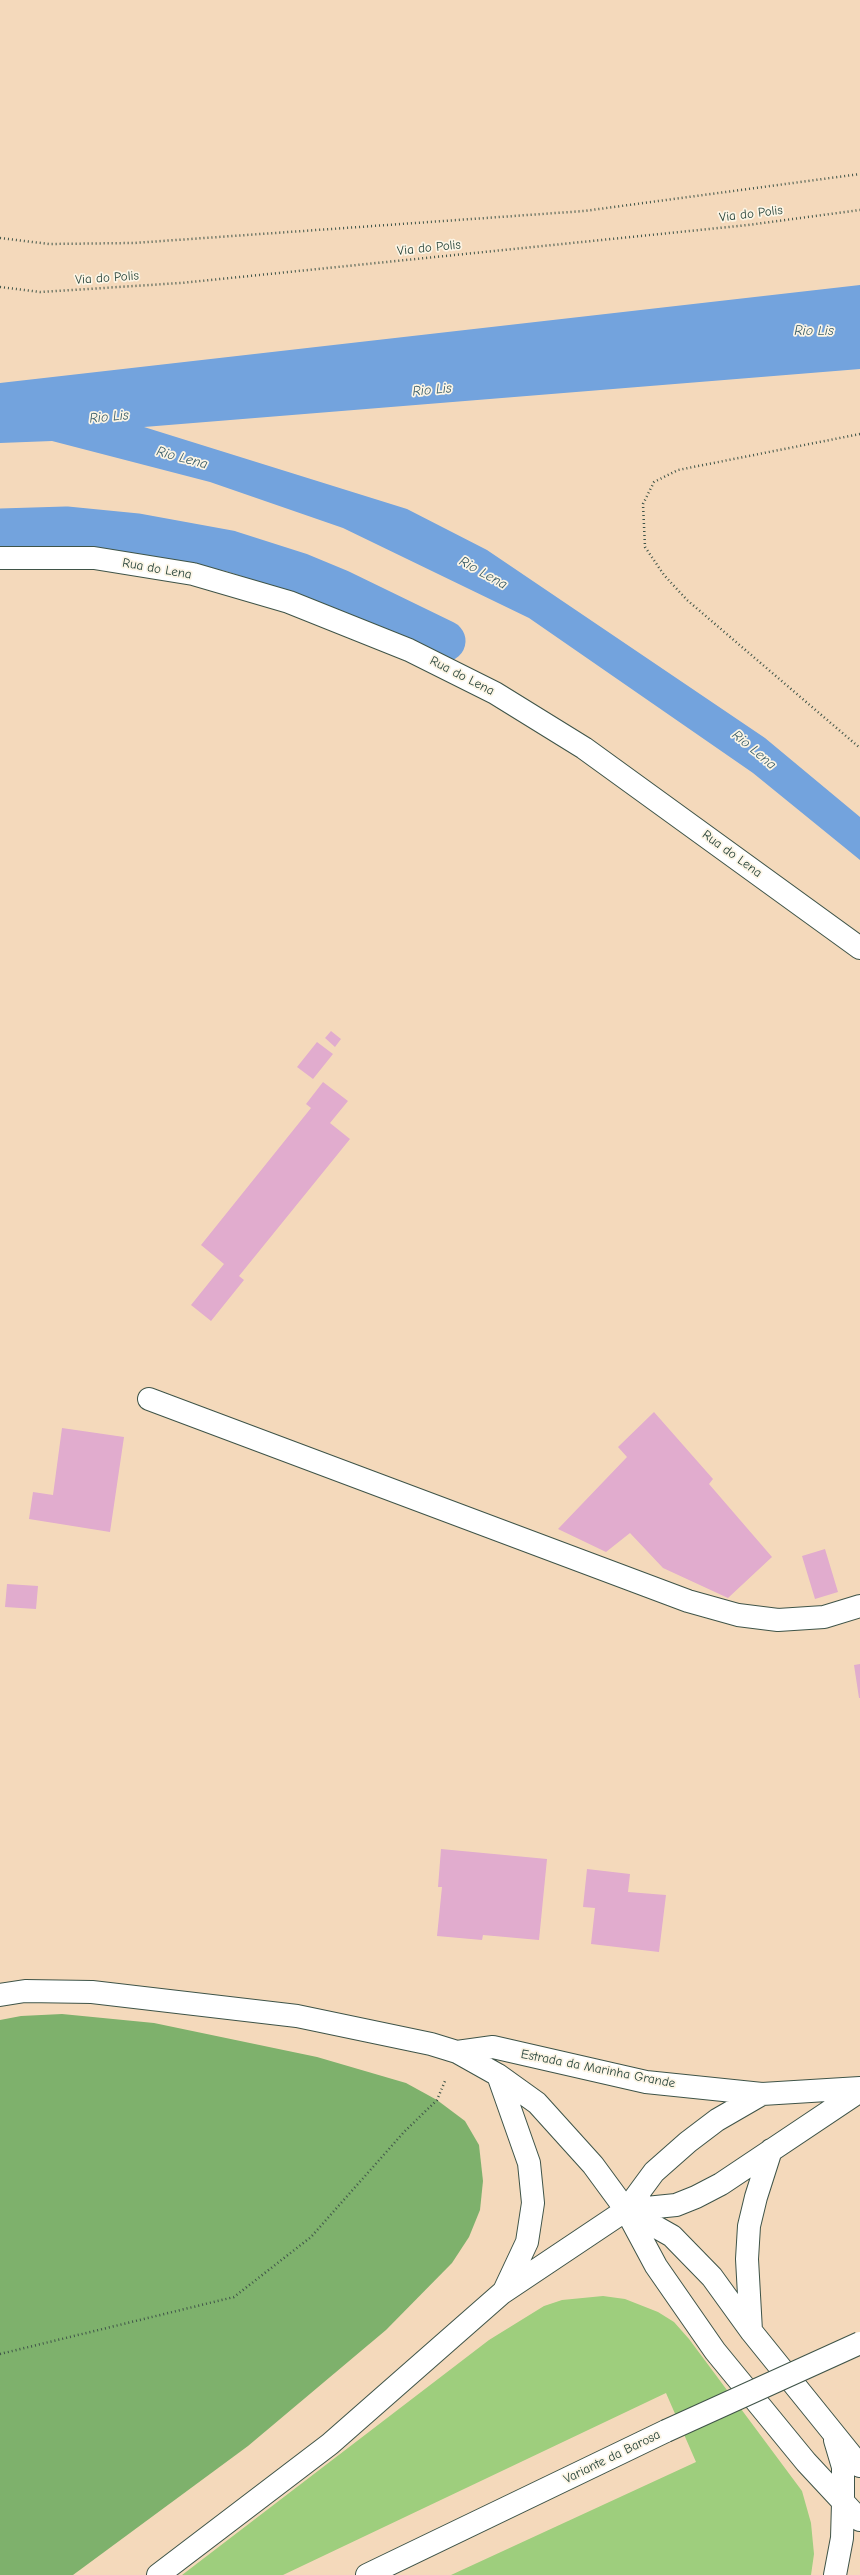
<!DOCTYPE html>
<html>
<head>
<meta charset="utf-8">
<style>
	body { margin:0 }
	canvas { display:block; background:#f4d9bb }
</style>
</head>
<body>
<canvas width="860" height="2575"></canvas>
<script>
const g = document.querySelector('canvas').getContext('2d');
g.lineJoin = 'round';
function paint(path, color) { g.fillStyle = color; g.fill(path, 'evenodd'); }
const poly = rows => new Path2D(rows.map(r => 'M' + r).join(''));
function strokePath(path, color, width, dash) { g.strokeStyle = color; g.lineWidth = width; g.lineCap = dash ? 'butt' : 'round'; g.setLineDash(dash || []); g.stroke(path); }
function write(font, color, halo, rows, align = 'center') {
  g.font = font + ' "Comic Neue",sans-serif'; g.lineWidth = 3.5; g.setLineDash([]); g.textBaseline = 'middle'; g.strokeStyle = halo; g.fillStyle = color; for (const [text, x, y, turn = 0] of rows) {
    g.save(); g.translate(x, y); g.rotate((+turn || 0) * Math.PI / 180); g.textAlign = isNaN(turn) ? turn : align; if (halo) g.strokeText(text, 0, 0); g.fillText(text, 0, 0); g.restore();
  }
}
paint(poly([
	[603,2296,625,2299,658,2312,674,2322,689,2339,802,2491,811,2523,814,2554,811,2575,451,2575,696,2462,666,2393,283,2575,182,2575,489,2340,544,2306,562,2300]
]), '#9ece7d');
paint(poly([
	[62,2014,154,2023,317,2057,406,2083,437,2100,465,2121,479,2145,483,2181,480,2210,469,2237,452,2263,386,2330,248,2446,73,2575,0,2575,0,2020,21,2016]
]), '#7eb16c');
paint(poly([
	[860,285,860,369,144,427,407,509,487,550,765,738,860,817,860,860,753,773,529,618,343,528,210,482,52,441,0,443,0,383]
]), '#73a3dd');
strokePath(poly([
	[0,529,66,527,137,534,230,551,299,573,340,590,445,641]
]), '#73a3dd', 41);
paint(poly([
	[331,1031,341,1039,335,1047,325,1038],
	[317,1042,333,1054,313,1079,297,1067],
	[323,1082,348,1101,330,1123,350,1139,239,1276,244,1280,211,1321,191,1305,224,1264,201,1245,311,1108,306,1104],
	[654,1412,713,1479,709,1484,772,1557,728,1598,663,1568,630,1533,606,1552,558,1529,627,1457,618,1447],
	[62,1428,124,1437,110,1532,29,1519,33,1492,53,1495],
	[825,1549,838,1592,815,1599,802,1556],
	[7,1584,38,1586,36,1609,5,1607],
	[860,1664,860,1698,859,1698,854,1665],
	[441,1849,547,1859,539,1940,483,1935,482,1940,437,1936,442,1887,438,1887],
	[587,1869,630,1874,628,1892,666,1895,659,1952,591,1944,595,1908,583,1907]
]), '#e1acce');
const minor = poly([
	[0,558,94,558,193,574,289,602,409,650,495,693,584,748,860,948],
	[149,1399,688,1601,738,1615,778,1620,824,1617,860,1606]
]);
const major = poly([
	[0,1995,25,1991,92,1992,297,2016,431,2044,457,2052,498,2075,537,2103,593,2165,626,2210,656,2266,715,2351,806,2462,860,2520],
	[457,2052,493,2047,646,2082,762,2094,860,2088],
	[498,2075,529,2163,533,2203,527,2242,504,2291],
	[626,2210,672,2236,712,2277,751,2331,860,2466],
	[626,2210,676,2205,696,2197,721,2184,860,2091],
	[751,2331,747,2259,749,2226,756,2197,771,2150],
	[158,2575,330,2444,502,2293,626,2210,654,2172,688,2142,717,2120,762,2094],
	[367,2575,666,2431],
	[835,2575,842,2538,843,2503,843,2467,835,2440]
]);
strokePath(minor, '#3f5448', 24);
strokePath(major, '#3f5448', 24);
strokePath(poly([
	[0,238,49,244,134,243,584,211,860,174],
	[0,287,40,292,181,283,748,225,860,210],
	[860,434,678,470,654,482,643,504,645,547,664,575,687,600,860,748],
	[0,2354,234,2297,311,2237,404,2132,437,2100,445,2081]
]), '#3f5448', 2.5, [1, 3]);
strokePath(minor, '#fff', 22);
strokePath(major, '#fff', 22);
const majorBridge = poly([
	[666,2431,860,2343]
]);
strokePath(majorBridge, '#3f5448', 24, []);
strokePath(majorBridge, '#fff', 22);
write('13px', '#1f3d34', '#fcf5e5', [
	["Via do Polis",751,214,-7],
	["Via do Polis",429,248,-6],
	["Via do Polis",107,278,-4],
	["Rua do Lena",157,569,10],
	["Rua do Lena",462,676,27],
	["Rua do Lena",732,854,36],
	["Estrada da Marinha Grande",598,2069,11],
	["Variante da Barosa",612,2457,-26]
]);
write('italic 14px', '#385c67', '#fcf5e5', [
	["Rio Lis",814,331],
	["Rio Lis",432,390,-5],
	["Rio Lis",109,417,-5],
	["Rio Lena",182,458,15],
	["Rio Lena",483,573,29],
	["Rio Lena",754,750,40]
]);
</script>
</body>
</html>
